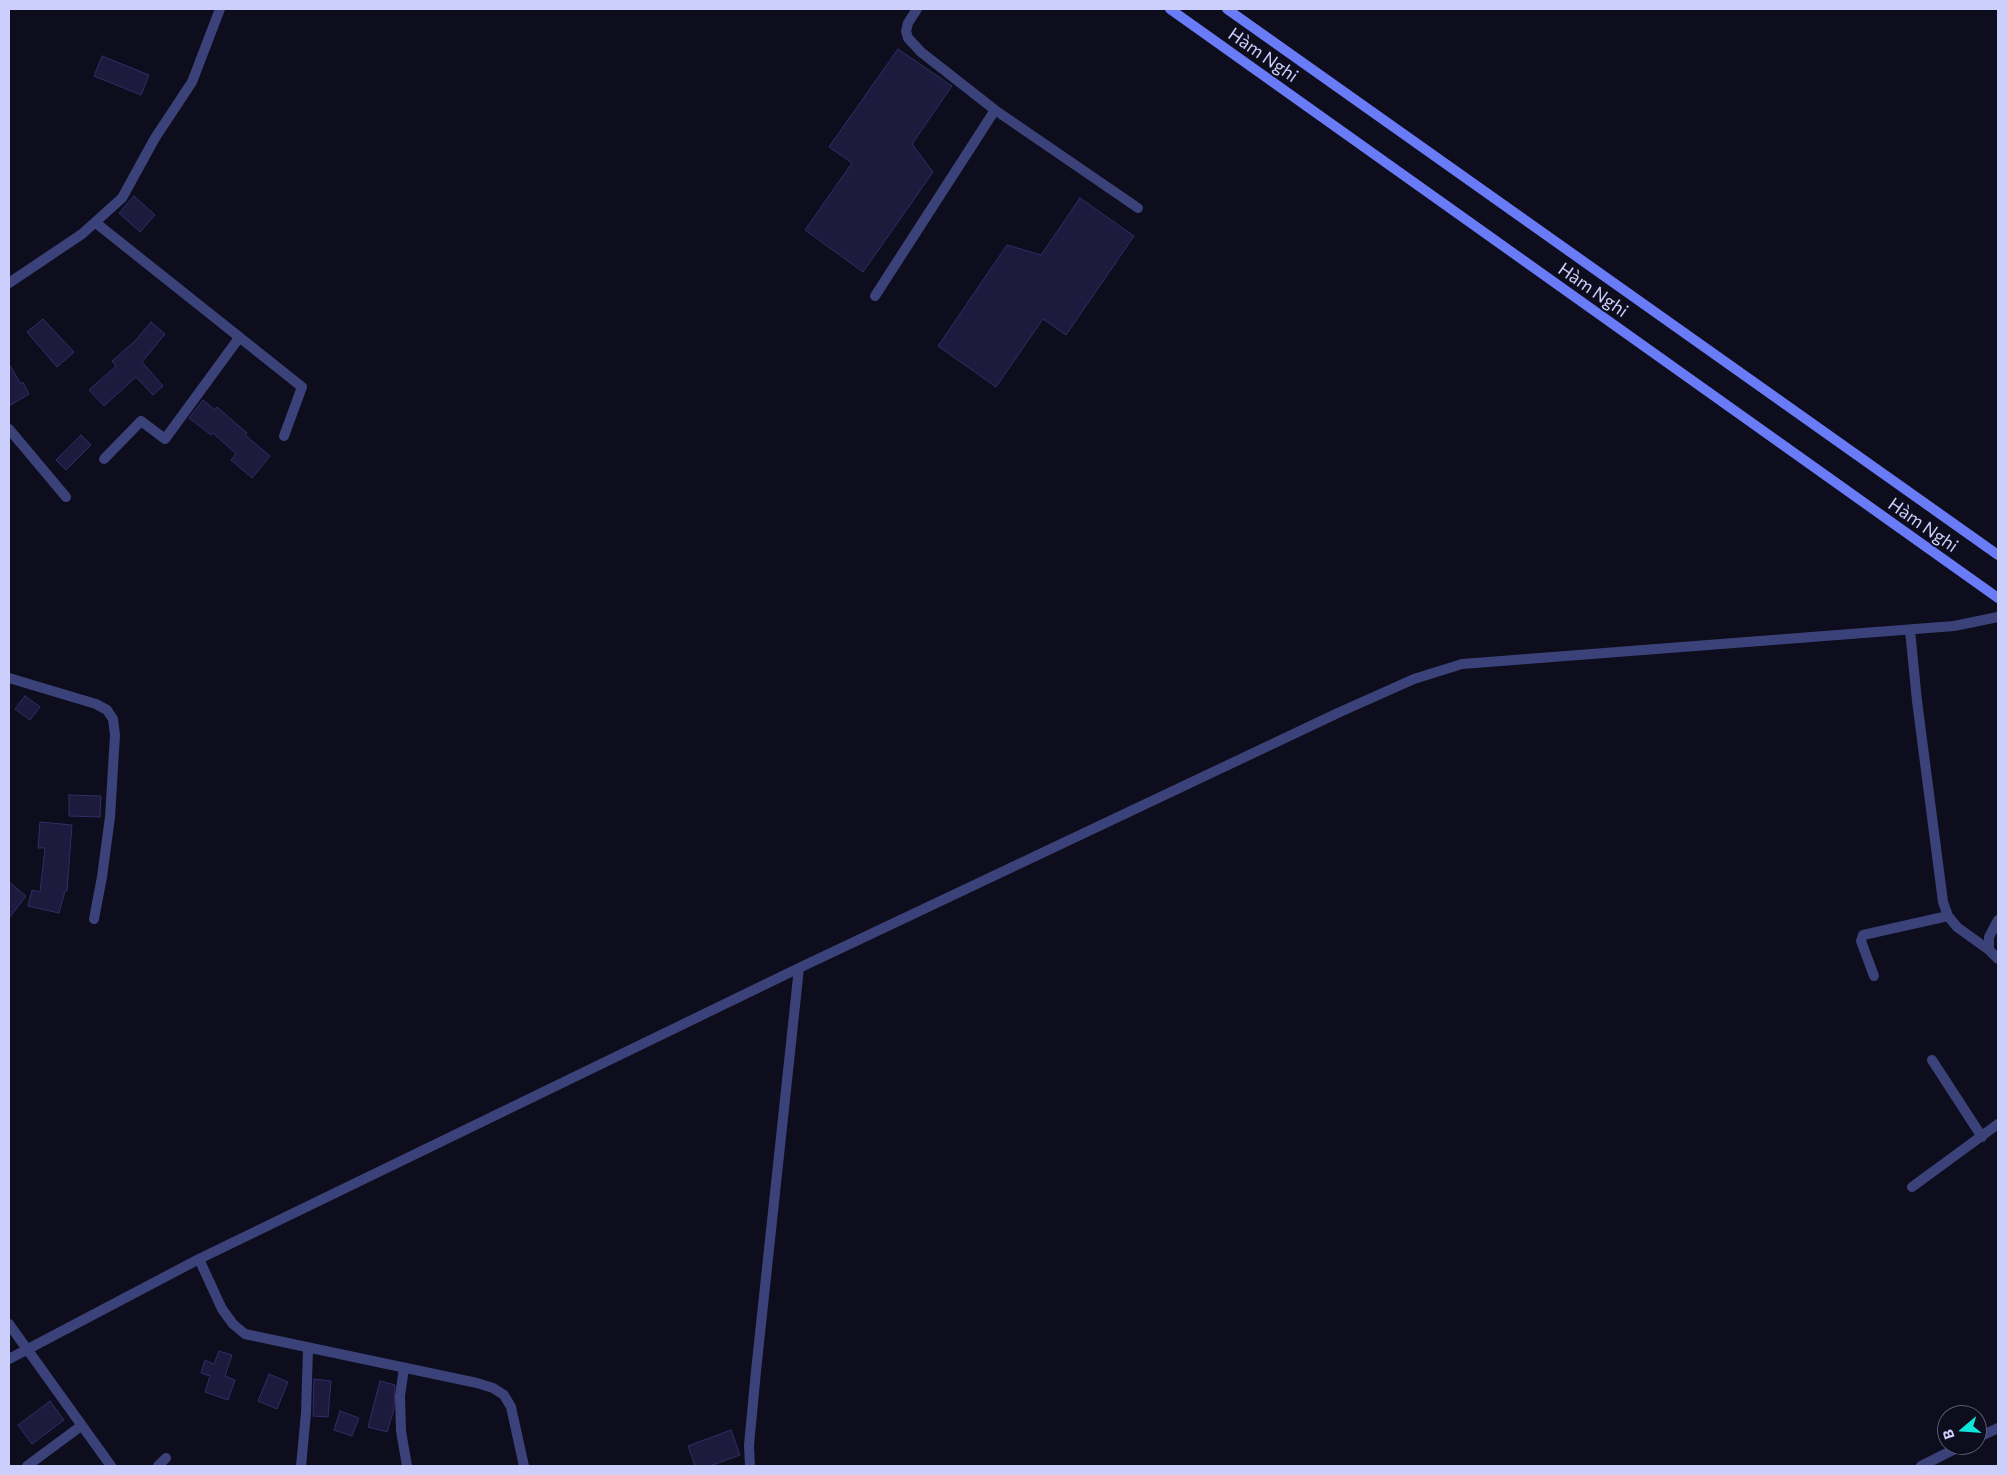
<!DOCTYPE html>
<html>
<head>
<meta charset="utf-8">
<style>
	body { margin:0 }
	#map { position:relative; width:2007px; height:1475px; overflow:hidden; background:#0d0d1d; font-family:Commissioner,sans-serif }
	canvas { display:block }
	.frame { position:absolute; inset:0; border:10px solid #cccefc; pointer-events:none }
	.north { position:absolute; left:1937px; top:1405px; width:50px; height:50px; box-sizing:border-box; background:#0d0d1d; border:1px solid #595a76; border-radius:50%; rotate:252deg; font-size:14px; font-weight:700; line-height:20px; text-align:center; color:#cccefc }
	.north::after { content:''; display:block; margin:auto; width:18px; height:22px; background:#0ee6da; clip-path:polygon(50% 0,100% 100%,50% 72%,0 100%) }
</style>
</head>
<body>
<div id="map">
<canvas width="2007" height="1475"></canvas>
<div class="frame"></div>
<div class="north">B</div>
</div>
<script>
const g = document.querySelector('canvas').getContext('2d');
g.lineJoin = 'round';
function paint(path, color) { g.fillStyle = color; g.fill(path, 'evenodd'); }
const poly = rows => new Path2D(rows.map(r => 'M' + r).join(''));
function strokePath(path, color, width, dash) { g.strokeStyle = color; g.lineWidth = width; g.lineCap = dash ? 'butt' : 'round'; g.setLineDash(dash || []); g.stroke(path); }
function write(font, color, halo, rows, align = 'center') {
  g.font = font + ' Commissioner,sans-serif'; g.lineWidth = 4; g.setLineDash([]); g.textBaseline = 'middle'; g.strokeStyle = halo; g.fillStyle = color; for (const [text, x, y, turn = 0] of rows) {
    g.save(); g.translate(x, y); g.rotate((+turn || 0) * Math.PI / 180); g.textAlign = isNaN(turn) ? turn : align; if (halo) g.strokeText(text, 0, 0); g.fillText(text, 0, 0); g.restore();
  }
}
const building = poly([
	[898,49,952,86,912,144,933,172,863,272,805,230,852,163,829,147,898,49],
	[102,56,149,75,141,95,94,76,102,56],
	[134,196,155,215,140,232,119,213,134,196],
	[1080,198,1134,236,1066,335,1043,319,996,387,938,346,1007,245,1041,255,1080,198],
	[43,319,74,352,57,367,27,332,43,319],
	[151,322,165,334,142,362,163,386,153,395,136,377,104,406,89,390,116,366,112,361,135,341,151,322],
	[9,364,21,384,23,382,29,394,9,406,9,364],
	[203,400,215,410,217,407,247,433,245,435,270,456,252,478,231,460,236,454,213,433,211,435,189,418,203,400],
	[81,435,91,445,66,470,56,460,81,435],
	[25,696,40,707,30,720,15,709,25,696],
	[69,795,101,796,100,817,69,816,69,795],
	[40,822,72,825,67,891,65,891,59,913,28,906,32,890,40,892,45,848,38,848,40,822],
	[9,882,26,896,9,918,9,882],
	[219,1351,232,1355,225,1376,235,1380,228,1400,205,1392,210,1376,201,1373,205,1360,214,1364,219,1351],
	[269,1374,288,1382,277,1409,258,1401,269,1374],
	[314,1379,331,1381,328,1417,313,1416,314,1379],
	[380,1381,395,1385,394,1409,387,1432,368,1427,380,1381],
	[50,1401,64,1420,32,1444,18,1425,50,1401],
	[340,1411,359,1418,352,1436,334,1430,340,1411],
	[731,1430,740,1455,710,1466,695,1466,688,1446,731,1430]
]);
paint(building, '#1c1a3d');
strokePath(building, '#302e67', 1);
strokePath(poly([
	[917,9,908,23,906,31,908,38,921,52,995,110,1138,208],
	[875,296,995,110],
	[9,1324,111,1466],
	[158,1466,166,1458]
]), '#3b4279', 10);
strokePath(poly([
	[96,223,302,387,284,436],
	[9,283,82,234,122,198,155,138,192,82,220,9],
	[9,429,66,497],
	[104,459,141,421,165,439,239,338],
	[1910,630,1917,701,1943,902,1948,916,1957,927,1989,950,1998,959],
	[9,678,96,704,107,710,113,719,115,735,110,817,102,877,94,919],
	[1989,950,1989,937,1998,920],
	[1874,976,1861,941,1863,935,1948,916],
	[1932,1060,1982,1137],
	[1912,1187,1998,1124],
	[199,1259,222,1309,233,1324,245,1334,477,1383,493,1388,504,1395,511,1407,524,1466],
	[9,1359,199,1259,799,968,1340,712,1414,679,1462,664,1954,626,1998,617],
	[404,1368,400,1396,401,1431,407,1466],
	[1977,1438,1998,1428],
	[27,1466,81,1426],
	[301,1466,306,1413,308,1348],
	[750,1466,749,1445,756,1371,799,968],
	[1921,1466,1963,1445]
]), '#3b4279', 10);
strokePath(poly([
	[1170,9,1998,598],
	[1227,9,1998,555]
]), '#697bf6', 10);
write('18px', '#cccefc', '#0d0d1d', [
	["Hàm Nghi",1263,55,35],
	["Hàm Nghi",1593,290,35],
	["Hàm Nghi",1923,525,35]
]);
</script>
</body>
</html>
